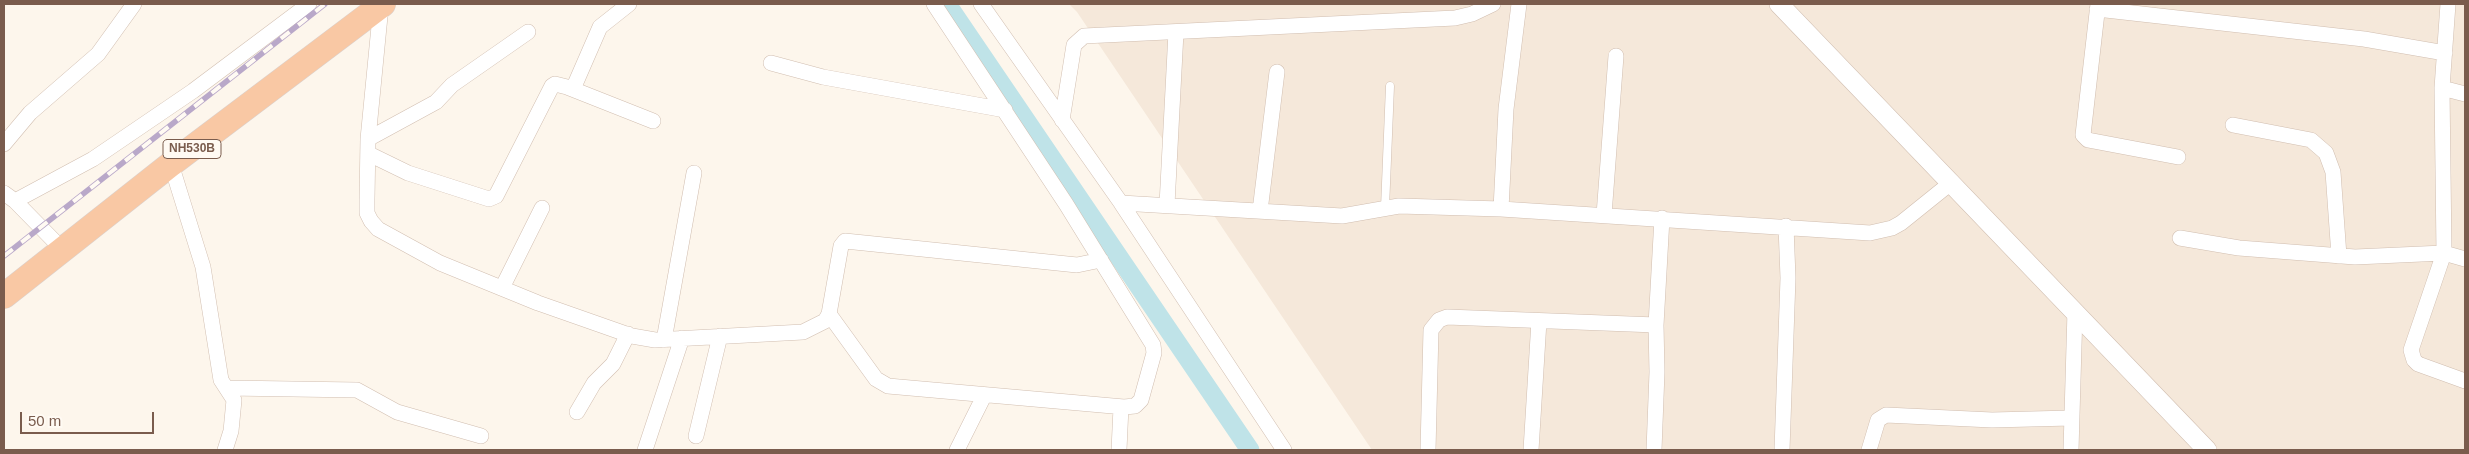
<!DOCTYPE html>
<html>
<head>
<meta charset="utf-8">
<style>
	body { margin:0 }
	#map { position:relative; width:2469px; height:454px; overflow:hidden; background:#fdf6ec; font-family:Arial,sans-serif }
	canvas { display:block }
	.frame { position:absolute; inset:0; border:5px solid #7a5c4d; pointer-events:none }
	.scale { position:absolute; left:20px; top:412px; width:134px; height:22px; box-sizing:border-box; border:2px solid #7a5c4d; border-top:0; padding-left:6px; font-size:15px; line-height:18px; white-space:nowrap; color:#7a5c4d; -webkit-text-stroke:4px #fffaf3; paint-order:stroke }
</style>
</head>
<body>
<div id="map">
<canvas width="2469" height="454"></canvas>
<div class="frame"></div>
<div class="scale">50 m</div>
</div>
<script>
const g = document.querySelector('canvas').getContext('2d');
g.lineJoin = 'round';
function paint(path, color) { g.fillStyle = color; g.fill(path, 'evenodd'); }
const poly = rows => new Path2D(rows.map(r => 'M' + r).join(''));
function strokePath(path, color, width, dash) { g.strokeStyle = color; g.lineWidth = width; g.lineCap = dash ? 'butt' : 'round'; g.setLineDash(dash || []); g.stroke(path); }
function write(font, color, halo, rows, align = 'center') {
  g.font = font + ' Arial,sans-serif'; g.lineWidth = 4; g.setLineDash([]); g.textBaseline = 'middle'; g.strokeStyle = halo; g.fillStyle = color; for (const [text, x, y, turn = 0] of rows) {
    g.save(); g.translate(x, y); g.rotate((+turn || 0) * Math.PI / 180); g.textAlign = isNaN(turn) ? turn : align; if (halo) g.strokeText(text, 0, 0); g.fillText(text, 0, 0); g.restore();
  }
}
paint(poly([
	[1069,4,2465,4,2465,450,1372,450,1077,12]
]), '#f5e8da');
strokePath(poly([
	[947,4,1250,450]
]), '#bfe3e8', 19);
const service = poly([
	[1385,208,1390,86]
]);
const minor = poly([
	[981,4,1121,203,1284,450],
	[2098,4,2083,135,2088,140,2178,157],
	[2448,4,2442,88,2444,253,2411,350,2414,360,2418,364,2465,381],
	[381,6,368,139,367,199,367,213,371,221,378,229,440,263,538,303,632,336,655,340,803,332,825,321,829,314,841,246,845,241,1077,265,1101,260],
	[2097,9,2364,39,2445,53],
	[771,63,823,77,1005,110],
	[2442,88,2465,94],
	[573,89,600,27,629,4],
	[1062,120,1074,45,1084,36,1455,18,1472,14,1493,4],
	[2233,125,2311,140,2326,153,2333,172,2339,256],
	[368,139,436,102,452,85,528,32],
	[4,144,30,113,98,54,134,4],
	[369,154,408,173,489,199,496,196,552,86,555,84,567,87,653,121],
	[171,164,203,267,221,380,234,400,231,431,225,450],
	[4,193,15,201,62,249],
	[15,201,93,159,193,91,309,4],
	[1121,203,1342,216,1399,206,1501,209,1870,233,1892,228,1901,223,1952,182],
	[1167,205,1176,32],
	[1501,209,1506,109,1519,4],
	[1260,211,1277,72],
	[1604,215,1616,56],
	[2180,238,2239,248,2355,257,2444,253,2465,259],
	[502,288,542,208],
	[829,314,876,379,888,386,1124,407,1135,406,1141,400,1154,353,1153,345,1066,204,934,4],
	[664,340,694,173],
	[228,388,357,390,397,412,481,436],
	[577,412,594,383,613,364,628,334],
	[696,436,720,336],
	[645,450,682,338],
	[957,450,984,396],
	[1119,450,1121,407],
	[1428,450,1431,330,1439,320,1447,317,1656,325],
	[1531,450,1539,321],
	[1654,450,1657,372,1656,325,1662,218],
	[1782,450,1788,278,1786,226],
	[1869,450,1878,420,1886,415,1992,420,2071,418],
	[2071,450,2075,311]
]);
const tertiary = poly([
	[1779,4,2207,450]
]);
const trunk = poly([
	[4,296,171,164,383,4]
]);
strokePath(service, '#d1beb0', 9);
strokePath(minor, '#d1beb0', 16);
strokePath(tertiary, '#d1beb0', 20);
strokePath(trunk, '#dad1cd', 26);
strokePath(service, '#fff', 8);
strokePath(minor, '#fff', 15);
strokePath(tertiary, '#fff', 19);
strokePath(trunk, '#f9c8a4', 25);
const rail = poly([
	[4,256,325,4]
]);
strokePath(rail, '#b9a8c9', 5.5);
strokePath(rail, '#fffaf3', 4, [11]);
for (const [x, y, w] of [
	[192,149,58]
]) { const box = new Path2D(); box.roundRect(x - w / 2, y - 9.5, w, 19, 4); g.fillStyle = '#fffaf3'; g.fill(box); strokePath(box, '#7a5c4d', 1); }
write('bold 12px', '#7a5c4d', null, [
	["NH530B",192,149]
]);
</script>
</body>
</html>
